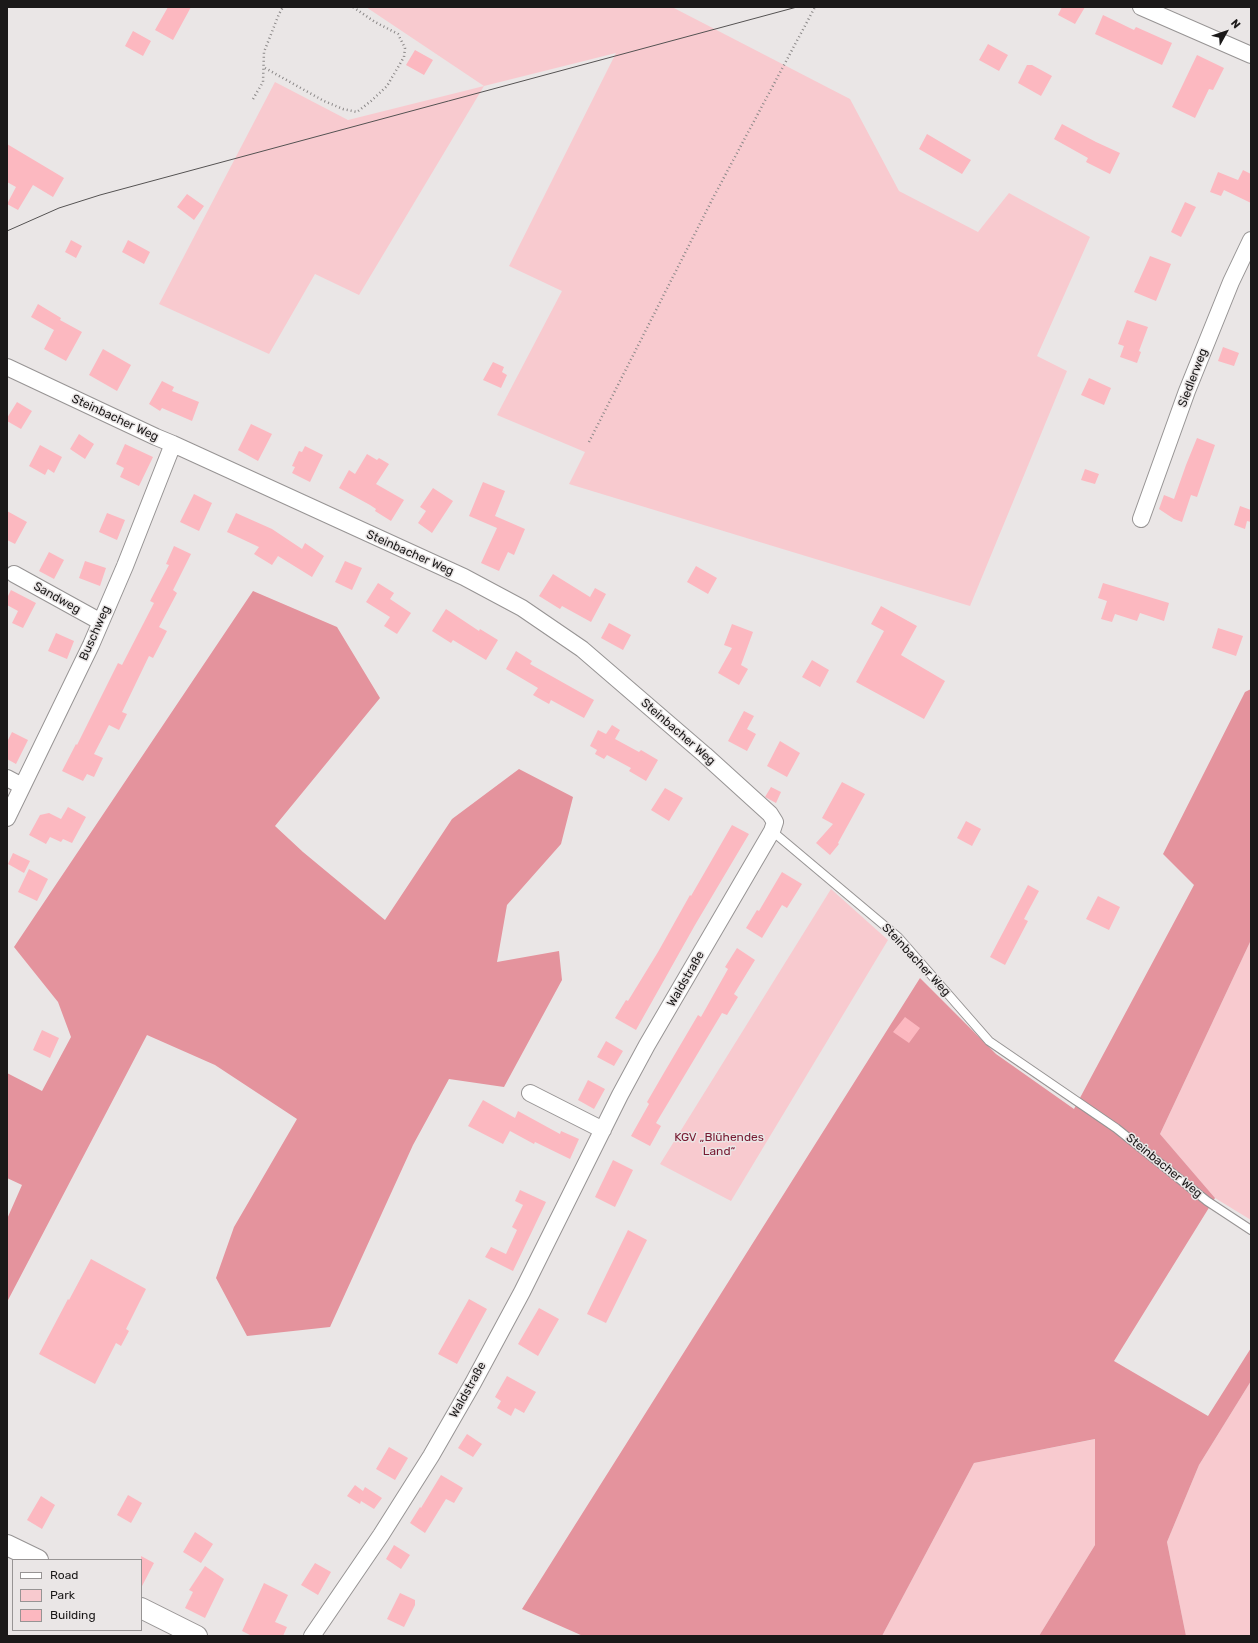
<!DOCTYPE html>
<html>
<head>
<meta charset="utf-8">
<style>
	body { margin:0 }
	#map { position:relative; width:1258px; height:1643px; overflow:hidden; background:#eae6e6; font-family:Rubik,sans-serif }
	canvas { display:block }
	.frame { position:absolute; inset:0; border:8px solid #1b1919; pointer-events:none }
	.legend { position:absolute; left:12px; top:1559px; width:130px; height:72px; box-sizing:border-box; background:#eae6e6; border:1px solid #979494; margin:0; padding:5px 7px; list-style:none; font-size:12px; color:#1b1919 }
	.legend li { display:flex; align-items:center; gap:8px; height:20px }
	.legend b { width:20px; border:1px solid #979494 }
	.north { position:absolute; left:1206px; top:12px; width:40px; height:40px; -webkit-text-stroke:3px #eae6e6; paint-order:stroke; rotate:50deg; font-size:11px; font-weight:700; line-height:16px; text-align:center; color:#1b1919 }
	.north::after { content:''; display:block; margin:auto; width:14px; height:18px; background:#1b1919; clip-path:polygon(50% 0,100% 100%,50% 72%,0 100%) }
</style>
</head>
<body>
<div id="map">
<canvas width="1258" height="1643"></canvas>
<div class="frame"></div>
<ul class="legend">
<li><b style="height:5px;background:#fff"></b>Road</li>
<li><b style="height:11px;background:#f8cacf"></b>Park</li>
<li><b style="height:11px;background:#fcb8c0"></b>Building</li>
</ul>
<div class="north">N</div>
</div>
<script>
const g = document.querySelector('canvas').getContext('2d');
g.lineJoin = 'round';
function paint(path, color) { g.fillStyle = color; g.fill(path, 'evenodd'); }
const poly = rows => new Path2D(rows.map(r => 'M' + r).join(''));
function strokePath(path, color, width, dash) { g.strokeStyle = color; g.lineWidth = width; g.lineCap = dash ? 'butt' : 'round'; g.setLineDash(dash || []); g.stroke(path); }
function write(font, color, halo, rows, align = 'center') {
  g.font = font + ' Rubik,sans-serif'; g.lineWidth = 3; g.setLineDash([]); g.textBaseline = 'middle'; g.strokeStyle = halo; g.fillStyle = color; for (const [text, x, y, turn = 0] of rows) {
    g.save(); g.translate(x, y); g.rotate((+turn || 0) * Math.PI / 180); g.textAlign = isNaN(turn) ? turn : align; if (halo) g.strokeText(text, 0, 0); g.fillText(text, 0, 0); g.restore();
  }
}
paint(poly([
	[366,7,672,7,850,99,899,191,978,232,1009,193,1090,237,1037,356,1067,371,970,606,569,484,585,452,497,415,562,291,509,266,616,53,484,86,359,295,315,274,269,354,159,304,275,82,348,120,484,86],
	[831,889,888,940,731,1201,660,1164],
	[1251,940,1251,1220,1215,1198,1160,1134],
	[1251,1381,1251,1636,1186,1636,1167,1542,1199,1465],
	[1096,1439,1095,1545,1039,1636,882,1636,974,1463]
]), '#f8cacf');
paint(poly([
	[253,591,337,627,380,698,275,826,303,852,385,920,452,819,519,769,573,797,561,844,507,905,497,962,559,951,562,980,504,1087,449,1079,413,1145,330,1327,247,1336,216,1278,234,1227,297,1119,215,1065,147,1035,7,1302,7,1219,22,1185,7,1178,7,1073,42,1091,71,1037,58,1002,14,947],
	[1251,689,1251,940,1160,1134,1215,1198,1114,1361,1208,1416,1251,1348,1251,1381,1199,1465,1167,1542,1186,1636,1039,1636,1095,1545,1095,1439,974,1463,882,1636,583,1636,522,1609,920,978,996,1054,1074,1109,1194,885,1163,854,1245,692]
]), '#e4939d');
paint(poly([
	[168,7,191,7,173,40,155,30],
	[1062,7,1085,7,1075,24,1058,15],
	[1103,15,1134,30,1136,27,1172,43,1162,65,1095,34],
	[133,31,151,41,143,56,125,46],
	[988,44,1008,55,999,71,979,60],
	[415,50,433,60,424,75,406,65],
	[1197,55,1224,68,1213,90,1209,89,1195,118,1172,107],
	[1027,65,1032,65,1052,76,1041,96,1018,83],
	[1062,124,1096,142,1120,153,1110,174,1086,162,1088,158,1054,139],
	[927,134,971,160,962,174,919,149],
	[7,144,64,178,53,197,33,185,18,210,7,204,16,187,7,182],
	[1243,170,1251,174,1251,203,1224,190,1221,196,1210,192,1218,172,1238,180],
	[187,194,204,206,194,220,177,207],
	[1185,202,1196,207,1181,237,1171,232],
	[71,240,82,246,76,258,65,252],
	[128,240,150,252,144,264,122,252],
	[1150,256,1171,264,1156,301,1134,292],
	[38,304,61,318,60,320,82,332,66,361,44,349,54,330,31,317],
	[1127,320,1148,327,1139,351,1141,352,1137,363,1120,357,1124,346,1118,344],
	[1223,347,1239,353,1234,366,1218,361],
	[103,349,131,365,117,391,89,375],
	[493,362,504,367,502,372,507,375,501,388,483,380],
	[1089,378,1111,388,1104,405,1081,395],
	[162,381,174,387,172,391,199,402,192,421,162,408,160,411,149,404],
	[17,402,32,411,21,429,7,421,7,418],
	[251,424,272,434,258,461,238,450],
	[79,434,94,444,85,459,70,449],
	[1197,438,1215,445,1197,497,1191,495,1182,522,1174,519,1159,509,1164,495,1174,499,1186,465],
	[125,444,153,457,139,486,120,477,124,468,116,464],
	[40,445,62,457,54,473,48,469,45,475,29,466],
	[305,446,323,455,310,482,292,473,295,467,292,466,299,451,302,452],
	[367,454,377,460,379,458,389,464,376,484,404,500,391,521,375,511,376,509,370,505,339,488,349,470,355,474],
	[1085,469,1099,474,1095,484,1081,480],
	[483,482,505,491,495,516,525,529,514,555,508,552,499,571,481,563,497,528,469,516],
	[433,488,453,501,432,533,418,523,426,511,420,507],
	[194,494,212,503,199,531,180,522],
	[1240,506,1251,510,1251,522,1247,521,1245,529,1234,525],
	[7,511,27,522,15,544,7,540],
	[107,513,125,520,117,540,99,532],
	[236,513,272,529,302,549,305,543,324,556,312,577,278,556,272,565,254,554,259,547,227,532],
	[174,546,191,554,173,590,177,593,159,627,167,631,153,658,149,656,122,712,127,714,119,730,109,725,94,754,103,758,94,777,87,774,83,781,62,771,76,744,77,745,118,663,122,665,154,603,150,601,169,565,166,564],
	[49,552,64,560,54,579,39,571],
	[85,561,106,568,100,586,79,578],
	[345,561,362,568,352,590,335,582],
	[696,566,717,578,708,594,687,582],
	[553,574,590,597,595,588,606,594,591,622,562,606,560,609,539,596],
	[378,583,394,593,390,599,411,613,397,634,384,626,390,617,366,602],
	[1103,583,1169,603,1164,621,1140,613,1137,621,1115,614,1112,622,1101,619,1107,601,1098,598],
	[11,590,36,603,23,628,12,623,18,611,7,605,7,598],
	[881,606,917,626,901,655,945,681,924,719,856,682,884,631,871,624],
	[446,609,479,631,480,629,498,640,486,660,453,640,451,643,432,631],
	[609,623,631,635,623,650,601,638],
	[732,624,753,632,741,665,748,669,739,685,718,673,732,648,724,645],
	[1218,628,1243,636,1236,656,1212,648],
	[56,633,74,641,67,659,48,651],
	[516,651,532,661,530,664,594,700,584,718,551,700,549,704,533,695,538,688,506,669],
	[812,660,829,670,820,687,802,677],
	[744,711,754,716,747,729,756,734,747,751,728,741],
	[612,725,620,730,615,739,639,752,641,750,658,760,646,781,629,771,631,768,607,755,604,759,595,754,597,750,590,746,598,730,606,734],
	[12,732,28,740,16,764,7,759,7,742],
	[780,741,800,753,787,777,767,766],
	[842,782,865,794,838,843,839,844,830,855,816,843,833,824,822,818],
	[771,787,781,792,776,803,765,797],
	[665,788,683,798,669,821,651,810],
	[68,807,86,817,72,843,63,839,61,842,50,837,46,844,29,835,40,815,49,813,61,819],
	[966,821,981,829,972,846,957,838],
	[732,825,749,834,695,925,636,1030,615,1018,626,1000,628,1001,658,952,690,895,691,896],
	[13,853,30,861,24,873,8,864],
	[29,869,48,879,37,901,18,892],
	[782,872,802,884,787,908,782,905,762,938,746,928,757,910,759,911],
	[1028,885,1039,891,1024,919,1028,921,1005,965,990,957],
	[1098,896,1120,907,1109,930,1086,919],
	[737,948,755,960,734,994,738,997,727,1015,722,1013,656,1123,661,1126,650,1146,631,1136,649,1104,647,1102,665,1071,698,1015,701,1017,728,969,725,967],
	[905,1017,920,1028,909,1043,893,1032],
	[42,1030,59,1038,50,1058,33,1050],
	[606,1041,623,1051,614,1066,597,1057],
	[588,1080,605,1089,594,1109,578,1100],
	[483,1100,515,1118,518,1111,560,1134,561,1131,579,1139,570,1159,535,1142,534,1144,510,1131,503,1144,468,1126],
	[613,1160,633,1170,615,1207,595,1197],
	[520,1190,546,1202,513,1271,485,1257,491,1247,506,1254,517,1230,512,1227,523,1205,515,1201],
	[628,1230,647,1240,606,1323,587,1314],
	[91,1259,146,1289,126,1329,129,1331,121,1346,116,1343,95,1384,39,1354,68,1299,69,1300],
	[469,1299,487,1309,457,1364,438,1354],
	[539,1308,559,1319,538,1356,518,1344],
	[507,1376,536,1392,524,1413,515,1408,511,1416,497,1408,501,1401,495,1397],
	[467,1434,482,1444,473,1457,458,1448],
	[389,1447,408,1458,395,1480,376,1469],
	[441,1475,463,1488,454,1503,446,1499,425,1533,410,1523,420,1507,421,1508],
	[355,1485,363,1491,365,1487,382,1498,374,1509,361,1501,360,1504,347,1496],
	[128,1495,142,1503,131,1523,117,1515],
	[41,1496,55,1505,42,1529,27,1520],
	[195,1532,213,1544,201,1563,183,1552],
	[394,1545,410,1555,401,1569,386,1559],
	[141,1556,154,1563,141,1588],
	[315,1563,331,1572,318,1595,301,1585],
	[205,1566,224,1579,205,1618,185,1608,193,1592,189,1590],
	[264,1583,288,1595,275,1622,287,1627,283,1636,252,1636,242,1631],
	[400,1593,415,1600,415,1605,404,1627,387,1619]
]), '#fcb8c0');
const service = poly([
	[772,831,898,937,989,1041,1116,1128,1207,1201,1251,1230]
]);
const minor = poly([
	[1141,7,1251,55],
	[7,367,156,437,173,444,464,577,522,608,582,649,705,755,770,814,775,822,772,831,647,1045,620,1095,522,1292,473,1383,431,1456,381,1535,312,1636],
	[1141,519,1187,391,1231,282,1251,240],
	[14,574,101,622],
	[7,778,22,786],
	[7,818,91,645,125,566,173,444],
	[530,1093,603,1130]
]);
const tertiary = poly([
	[7,1545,38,1560],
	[141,1608,197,1636]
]);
strokePath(service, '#979494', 10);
strokePath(minor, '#979494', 18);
strokePath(tertiary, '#979494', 22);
strokePath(poly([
	[265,68,324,101,343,109,357,112,371,101,387,86,404,57,405,48,398,34,375,22,353,7],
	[253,99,263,82,264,52,279,14,283,7],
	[589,442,713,198,815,7]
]), '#8b8888', 2.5, [1, 3]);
strokePath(service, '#fff', 8);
strokePath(minor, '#fff', 16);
strokePath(tertiary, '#fff', 20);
strokePath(poly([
	[7,231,59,208,100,195,797,7]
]), '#555353', 1);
write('12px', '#1b1919', '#eae6e6', [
	["Siedlerweg",1193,378,-69],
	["Steinbacher Weg",115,418,25],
	["Steinbacher Weg",410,553,24],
	["Sandweg",57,598,29],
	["Buschweg",95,633,-66],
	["Steinbacher Weg",678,732,41],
	["Steinbacher Weg",916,960,47],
	["Waldstraße",686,979,-60],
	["Steinbacher Weg",1164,1166,39],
	["Waldstraße",468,1390,-61]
]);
write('12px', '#771931', '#eae6e6', [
	["KGV „Blühendes",719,1138],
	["Land“",719,1152]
]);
</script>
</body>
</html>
